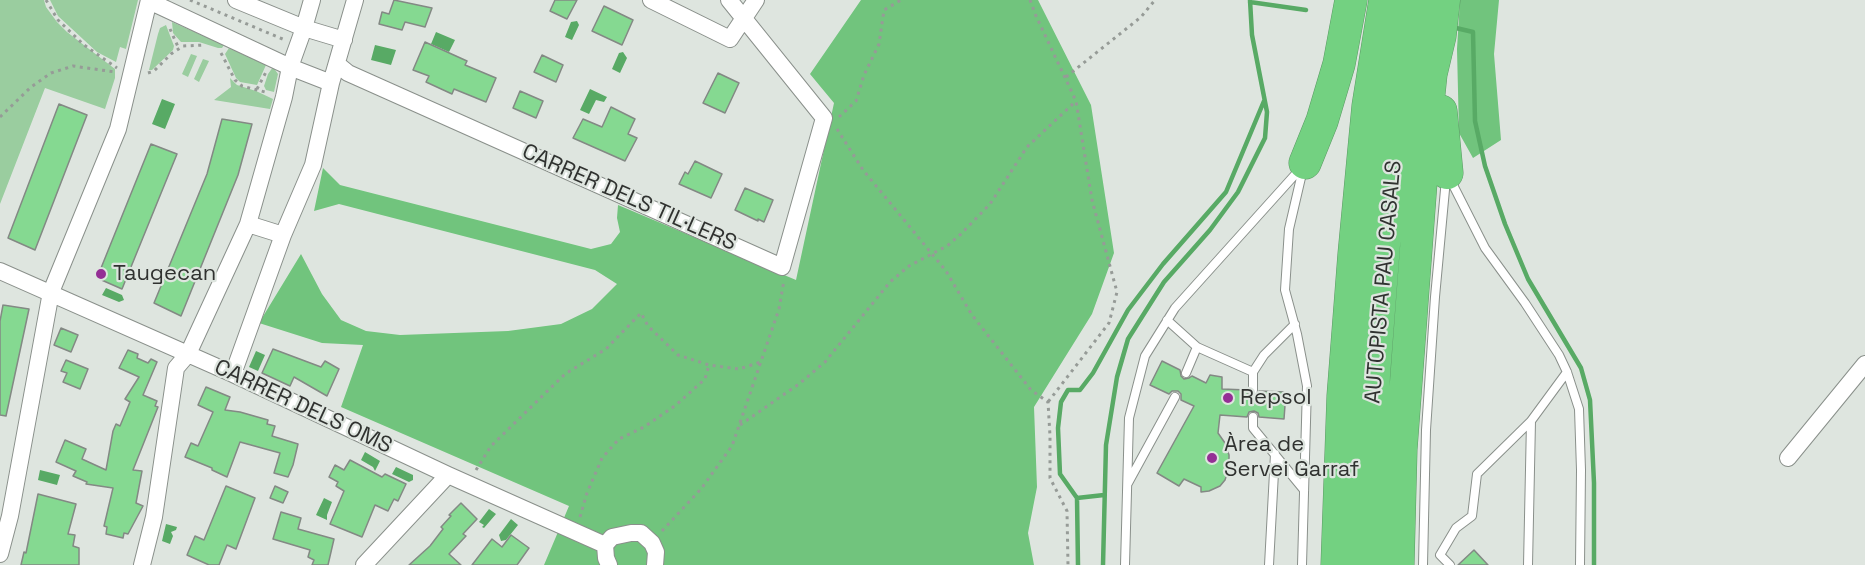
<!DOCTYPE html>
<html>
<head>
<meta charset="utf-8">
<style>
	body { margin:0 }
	canvas { display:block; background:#dee5df }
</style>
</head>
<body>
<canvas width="1865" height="565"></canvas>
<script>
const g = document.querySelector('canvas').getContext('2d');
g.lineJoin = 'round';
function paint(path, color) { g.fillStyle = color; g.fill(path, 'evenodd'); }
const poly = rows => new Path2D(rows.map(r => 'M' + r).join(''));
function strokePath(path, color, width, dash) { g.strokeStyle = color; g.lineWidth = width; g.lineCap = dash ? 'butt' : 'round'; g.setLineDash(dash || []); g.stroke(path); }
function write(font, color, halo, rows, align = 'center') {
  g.font = font + ' "Space Grotesk",sans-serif'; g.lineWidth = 4.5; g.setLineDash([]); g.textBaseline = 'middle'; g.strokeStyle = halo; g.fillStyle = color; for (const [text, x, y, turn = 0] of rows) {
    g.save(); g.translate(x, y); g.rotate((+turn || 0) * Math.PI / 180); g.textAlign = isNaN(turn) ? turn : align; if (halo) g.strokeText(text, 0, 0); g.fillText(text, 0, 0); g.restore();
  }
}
paint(poly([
	[0,0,44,0,46,7,57,22,67,32,115,69,115,78,105,109,45,88,0,204],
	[50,0,138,0,126,49,120,47,116,62,97,52,58,16],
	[172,22,224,45,222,48,218,48,199,42,181,42,173,33],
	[166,25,174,46,173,50,152,70,149,70,158,34,160,28],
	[229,48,266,65,257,85,240,82,236,78,225,54],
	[191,54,197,56,188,77,182,74],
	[203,59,209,61,199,82,194,79],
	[273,67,278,74,274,92,266,90,264,86,268,74],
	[230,78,237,85,256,91,273,99,270,109,214,100,231,87]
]), '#9acd9f');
paint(poly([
	[861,0,1038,0,1091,105,1114,253,1092,314,1034,407,1037,487,1028,533,1034,565,544,565,569,506,341,407,363,345,322,343,259,323,301,254,322,294,341,320,366,331,400,335,508,331,561,324,592,309,617,284,595,270,339,204,314,211,323,168,340,185,591,249,611,244,620,232,617,218,618,205,796,280,834,103,810,74],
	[1460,0,1499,0,1494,54,1501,140,1473,158,1459,133,1457,49]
]), '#71c47d');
paint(poly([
	[577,21,579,25,572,40,565,37,571,22],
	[436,32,455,40,449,52,431,44],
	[375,45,396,50,391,65,371,60],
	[623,52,627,58,620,73,612,69,619,53],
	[590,89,607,97,604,102,596,100,589,114,580,110],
	[162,99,175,104,165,129,152,124],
	[106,288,122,295,124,300,119,302,102,295],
	[256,351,265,355,258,371,249,367],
	[365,452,380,461,375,471,373,467,361,460],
	[396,467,413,475,413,480,409,482,392,474],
	[40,470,60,475,57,485,38,480],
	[324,498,332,502,327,515,327,520,316,515],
	[489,509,496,514,484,528,482,527,484,525,479,522],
	[511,519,518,525,506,540,501,541,499,535],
	[166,524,177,527,176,530,171,532,173,536,170,544,162,541]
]), '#58aa65');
strokePath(poly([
	[1250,2,1306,10],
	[1456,28,1473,32,1475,121,1485,166,1505,224,1528,279,1581,368,1590,400,1594,483,1594,565],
	[1077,498,1104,495],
	[1078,565,1077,498,1060,474,1058,428,1061,402,1068,390,1080,390,1093,373,1128,310,1163,264,1226,192,1264,101],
	[1103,565,1106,445,1117,377,1128,339,1164,282,1210,230,1238,192,1265,138,1267,112,1252,35,1250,0]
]), '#58aa65', 4.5);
const building = poly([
	[394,0,432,8,425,27,405,22,402,30,379,24,382,12,389,14,394,0],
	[555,0,577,0,567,19,550,11,555,0],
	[604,6,633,20,622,45,592,31,604,6],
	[425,42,467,61,465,65,496,78,486,102,454,89,452,94,426,82,429,76,413,70,425,42],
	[542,55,563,65,556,82,534,72,542,55],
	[718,73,739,83,725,113,703,103,718,73],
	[520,91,543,101,536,118,513,108,520,91],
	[59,104,87,115,35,250,8,238,59,104],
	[611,107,635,119,628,134,637,138,625,161,573,138,583,119,602,127,611,107],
	[222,119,252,124,238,175,181,316,154,303,207,174,222,119],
	[151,144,177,154,122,289,97,278,151,144],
	[695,161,722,174,711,198,679,184,685,172,688,174,695,161],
	[745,188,773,200,764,222,758,219,758,221,735,210,745,188],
	[3,305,29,309,6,416,0,415,0,321,3,305],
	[61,328,78,335,71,352,54,345,61,328],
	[273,349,321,367,325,361,339,369,327,396,294,377,290,386,262,373,273,349],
	[128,350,138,354,137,358,148,363,151,359,157,362,143,395,157,401,155,406,158,407,133,470,142,471,136,503,143,506,128,534,124,533,123,538,106,534,107,527,104,526,113,488,86,484,87,482,73,476,76,471,56,462,65,440,86,449,82,459,106,470,113,431,116,424,120,426,130,402,125,399,139,377,119,368,128,350],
	[66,360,88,369,80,389,63,382,67,373,61,371,66,360],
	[1162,361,1180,370,1181,376,1184,379,1189,378,1192,376,1206,383,1210,375,1222,377,1222,389,1247,390,1248,394,1252,396,1257,395,1259,391,1286,392,1284,419,1259,417,1258,413,1254,411,1249,412,1247,417,1220,415,1218,433,1225,443,1229,455,1229,468,1225,480,1220,486,1209,491,1201,492,1201,487,1184,479,1179,486,1157,473,1194,406,1181,400,1181,394,1178,391,1172,391,1169,394,1150,385,1162,361],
	[206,387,230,397,225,410,240,412,268,420,267,424,275,426,272,436,298,444,293,465,288,477,274,473,280,453,240,442,227,477,212,470,212,468,185,457,191,443,198,446,213,412,198,405,206,387],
	[350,460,382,477,385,474,406,484,398,501,394,499,388,511,375,505,362,537,330,524,344,491,336,486,338,482,329,477,335,465,344,470,350,460],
	[226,486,255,498,236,549,227,545,219,565,209,565,187,555,195,536,204,540,226,486],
	[275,486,288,492,283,503,270,498,275,486],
	[38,494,76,504,68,534,75,535,73,546,79,548,79,565,21,565,24,552,26,553,38,494],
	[461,503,477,519,463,534,466,536,449,554,461,565,409,565,430,546,443,529,441,527,451,516,449,515,461,503],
	[281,512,301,518,298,529,334,539,328,565,312,565,314,560,308,557,310,550,273,539,281,512],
	[511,535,529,548,517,565,472,565,492,539,502,547,511,535],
	[1474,550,1488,565,1458,565,1474,550]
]);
paint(building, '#85d991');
strokePath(building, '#838984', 1.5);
const service = poly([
	[1450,179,1485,248,1525,303,1559,355,1567,372,1579,409,1581,470,1580,565],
	[1167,320,1197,347,1253,372],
	[1186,373,1197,347],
	[1253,390,1253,372,1264,355,1295,324],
	[1253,417,1253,428,1304,490],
	[1128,483,1175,397],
	[1125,565,1129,418,1145,356,1175,308,1301,168],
	[1269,565,1275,454],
	[1302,565,1307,386,1297,334,1285,290,1289,229,1303,169],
	[1423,565,1426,430,1435,297,1446,179],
	[1450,565,1440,555,1456,528,1472,516,1477,474,1531,421],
	[1528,565,1531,421,1567,372]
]);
const minor = poly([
	[236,0,304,28,344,40],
	[651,0,730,39,756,0],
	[149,1,290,67,331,83],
	[337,64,348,73,782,267,824,118,729,0],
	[248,224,283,235],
	[0,271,233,374,448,475,605,545],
	[233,374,283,235,313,165,331,83,355,0],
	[1788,458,1865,364],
	[0,554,10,516,51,292,118,129,149,0],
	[142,565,154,517,176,368,188,354,248,224,284,97,290,67,304,28,312,0],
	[364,565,448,475],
	[609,565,606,558,605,545,612,537,631,533,641,533,652,543,656,552,655,565]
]);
const motorway = poly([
	[1441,111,1447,173],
	[1305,163,1322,121,1339,64,1351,0],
	[1337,565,1343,396,1354,254,1368,106,1385,0],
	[1368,565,1374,375,1384,245,1397,127,1416,0],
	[1398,565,1401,449,1424,142,1431,74,1440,36,1444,0]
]);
strokePath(service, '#8a908b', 10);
strokePath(minor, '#8a908b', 18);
strokePath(motorway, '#5c9965', 33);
strokePath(poly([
	[46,0,58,20,84,45,117,68],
	[190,0,285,40],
	[1030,0,1036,16,1076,101,1092,200,1117,292,1109,323,1048,402],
	[170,29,179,49],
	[221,53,235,80,242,86,269,93],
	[148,73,154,71,171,54,183,46,204,45],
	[1066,77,1141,17,1155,0],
	[257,89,266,72],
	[0,117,31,87,51,73,73,66,115,72],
	[839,117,856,101,864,75,879,44,884,10,901,0],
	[837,129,863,170,946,271,972,315,1031,390,1048,402,1050,436,1050,478,1067,511,1068,565],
	[740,425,799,384,825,362,890,282,909,266,947,246,961,234,990,204,1027,147,1076,101],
	[476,470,491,446,565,374,606,349,641,313,648,326,678,355,709,365,739,369,761,362],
	[580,517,587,493,602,458,619,439,644,427,676,405,705,379,709,365],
	[662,531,701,489,732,446,779,309,784,280]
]), '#969b97', 3, [3, 4.5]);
strokePath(service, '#fff', 8);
strokePath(minor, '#fff', 16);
strokePath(motorway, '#73d181', 32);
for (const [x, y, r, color] of [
	[101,274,6,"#942f95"],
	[1228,398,6,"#942f95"],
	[1212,458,6,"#942f95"]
]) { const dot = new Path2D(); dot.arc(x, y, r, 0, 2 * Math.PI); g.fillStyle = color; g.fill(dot); strokePath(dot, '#dee5df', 2); }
write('22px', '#303230', '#dee5df', [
	["CARRER DELS TIL·LERS",629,198,24],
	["AUTOPISTA PAU CASALS",1384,282,-85],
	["CARRER DELS OMS",303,407,25]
]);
write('22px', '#303230', '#dee5df', [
	["Taugecan",113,274],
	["Repsol",1240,398],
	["Àrea de",1224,445],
	["Servei Garraf",1224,470]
], 'left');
</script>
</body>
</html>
